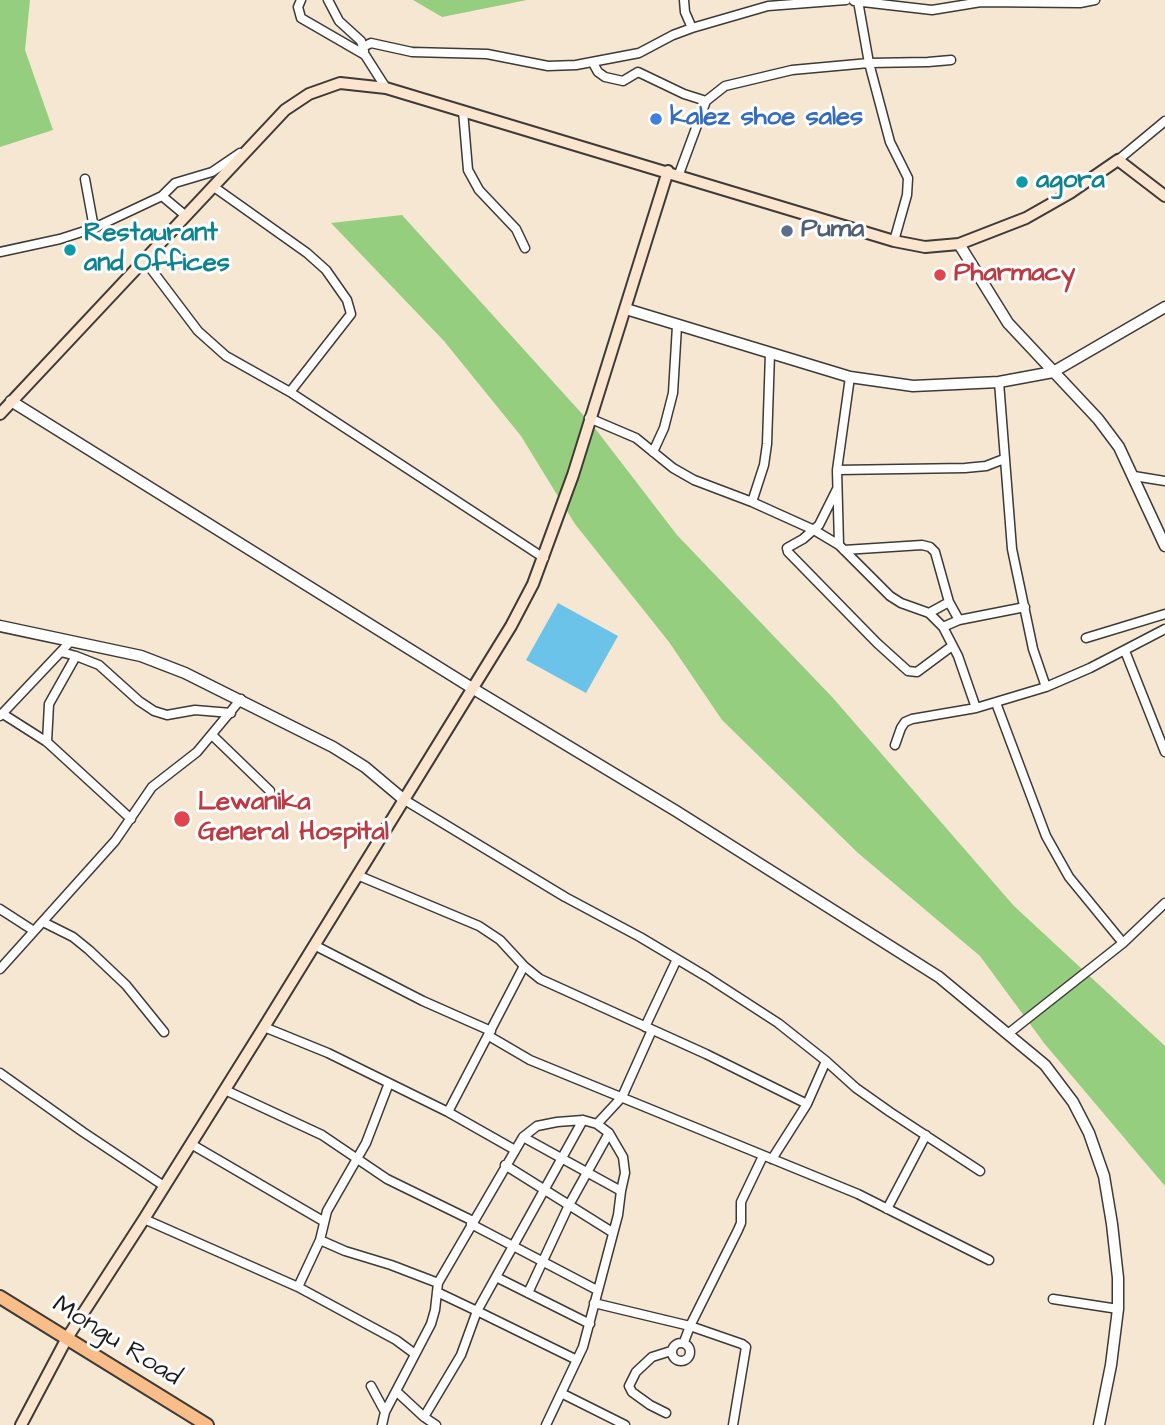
<!DOCTYPE html>
<html>
<head>
<meta charset="utf-8">
<style>
	body { margin:0 }
	canvas { display:block; background:#f5e7d1 }
</style>
</head>
<body>
<canvas width="1165" height="1425"></canvas>
<script>
const g = document.querySelector('canvas').getContext('2d');
g.lineJoin = 'round';
function paint(path, color) { g.fillStyle = color; g.fill(path, 'evenodd'); }
const poly = rows => new Path2D(rows.map(r => 'M' + r).join(''));
function strokePath(path, color, width, dash) { g.strokeStyle = color; g.lineWidth = width; g.lineCap = dash ? 'butt' : 'round'; g.setLineDash(dash || []); g.stroke(path); }
function write(font, color, halo, rows, align = 'center') {
  g.font = font + ' "Architects Daughter",sans-serif'; g.lineWidth = 6; g.setLineDash([]); g.textBaseline = 'middle'; g.strokeStyle = halo; g.fillStyle = color; for (const [text, x, y, turn = 0] of rows) {
    g.save(); g.translate(x, y); g.rotate((+turn || 0) * Math.PI / 180); g.textAlign = isNaN(turn) ? turn : align; if (halo) g.strokeText(text, 0, 0); g.fillText(text, 0, 0); g.restore();
  }
}
paint(poly([
	[0,0,30,0,25,50,53,130,0,147],
	[413,0,527,0,442,17],
	[402,215,594,427,677,535,833,698,1014,906,1165,1046,1165,1186,1044,1043,980,956,858,853,722,720,669,642,575,524,521,436,444,341,331,223]
]), '#96ce80');
paint(poly([
	[558,603,618,636,586,693,526,660]
]), '#6cc3e9');
const minor = poly([
	[301,0,298,7,301,18,365,55,386,88],
	[328,0,339,21,361,41,364,51],
	[684,0,685,12,692,28],
	[854,1,932,10,981,2,1080,3,1095,0],
	[858,1,869,63,890,142,908,178,907,195,894,241],
	[363,47,371,43,412,52,487,54,548,66,576,65,639,53,673,35,692,28,768,6,846,0],
	[593,63,598,72,605,77,623,81,638,72,684,94,706,101],
	[463,111,468,170,479,190,516,229,525,248],
	[1118,160,1165,121],
	[679,174,706,101,725,86,792,70,869,63,928,62,951,60],
	[85,179,94,228],
	[214,187,307,253,326,270,347,300,351,314,290,392],
	[162,196,175,183,212,172,240,153],
	[0,252,60,239,94,228,162,196,186,216],
	[145,261,198,331,226,356,290,392,544,558],
	[999,382,1012,549,1033,649,1046,687],
	[589,418,636,438,673,468,694,480,752,502,814,530,839,545,890,596,901,603,929,613,943,627,958,656,976,708],
	[653,452,664,428,673,393,677,326],
	[837,470,965,468,986,466,1004,459],
	[1134,476,1165,481],
	[837,489,819,525,803,539,787,548,788,552,877,643,908,671,917,672,952,646],
	[752,502,764,465,767,444,770,353],
	[839,545,837,470,850,377],
	[844,550,922,545,930,547,935,552,949,602,959,620],
	[929,613,949,602],
	[943,627,959,620,1025,607],
	[1086,638,1165,614],
	[1125,651,1165,752],
	[76,656,99,665,139,701,154,711,167,715,195,710,231,713],
	[996,703,1046,836,1069,877,1123,943],
	[3,714,47,742,131,819],
	[0,716,70,642],
	[212,735,270,791],
	[47,742,49,704,76,656,61,652],
	[895,745,901,728,905,722,912,719,976,708,1046,687,1090,668,1165,629],
	[403,799,565,897,640,937,707,977,778,1023,826,1061,856,1088,890,1112,980,1171],
	[357,875,479,926,500,940,524,966,540,979,706,1054,807,1104],
	[0,909,34,931],
	[43,922,73,937,89,950,126,985,164,1032],
	[314,945,423,1001,491,1031],
	[0,969,115,841,152,787,197,752,241,699],
	[264,1027,328,1053,448,1112,515,1150],
	[645,1027,677,959],
	[1009,1033,1123,943,1165,903],
	[489,1036,530,1060,858,1194,989,1260],
	[0,1073,83,1132,164,1186],
	[225,1090,322,1135,387,1179,473,1221],
	[448,1112,524,966],
	[597,1124,609,1133,623,1157,625,1173,621,1191],
	[523,1137,621,1191,618,1215,583,1347,546,1425],
	[191,1144,323,1221],
	[772,1159,807,1104,826,1061],
	[505,1165,612,1232],
	[887,1209,926,1135],
	[144,1219,298,1287,396,1340,415,1354],
	[471,1224,597,1290],
	[320,1240,345,1251,391,1265,438,1283],
	[496,1277,590,1324],
	[298,1287,320,1240,327,1211,366,1143,389,1083],
	[437,1292,477,1311,583,1120],
	[528,1293,569,1205,609,1133],
	[1053,1299,1118,1309],
	[594,1303,690,1326,738,1230,741,1223,741,1202,763,1156],
	[684,1342,690,1326,742,1344,746,1347,733,1425],
	'672 1352a9 9 0 1 1 18 0a9 9 0 1 1-18 0Z',
	[371,1386,385,1412],
	[396,1391,424,1417,461,1355,477,1311,577,1360],
	[563,1394,625,1425],
	[666,1413,650,1405,632,1392,629,1386,636,1372,652,1357,671,1351],
	[424,1417,436,1425],
	[382,1425,385,1412,431,1324,435,1310,438,1283,523,1137,537,1126,557,1122,583,1120,597,1124,622,1097,652,1030]
]);
const tertiary = poly([
	[959,244,1008,323,1098,419,1119,447,1165,546],
	[626,309,850,377,913,386,999,382,1053,372,1165,307],
	[11,401,472,688,676,811,939,977,1045,1065,1073,1102,1089,1133,1104,1176,1112,1224,1118,1278,1118,1309,1111,1365,1099,1425],
	[0,626,141,656,185,673,333,747,365,767,403,799]
]);
const secondary = poly([
	[0,414,285,110,309,94,340,83,386,88,894,241,925,247,959,244,1026,218,1070,193,1118,160,1165,196],
	[21,1425,67,1338,144,1219,264,1027,511,626,533,584,573,475,668,171]
]);
const primary = poly([
	[0,1297,207,1425]
]);
strokePath(minor, '#3d3a37', 11);
strokePath(tertiary, '#3d3a37', 13);
strokePath(secondary, '#3d3a37', 14);
strokePath(primary, '#3d3a37', 16);
strokePath(minor, '#fff', 8);
strokePath(tertiary, '#fff', 10);
strokePath(secondary, '#fce5cf', 10);
strokePath(primary, '#f8bd88', 12);
for (const [x, y, r, color] of [
	[656,119,7,"#3f7fe0"],
	[1022,182,7,"#0f9aa8"],
	[787,231,7,"#5c6f8a"],
	[70,250,7,"#0f9aa8"],
	[940,275,7,"#e0444e"],
	[182,819,9,"#e0444e"]
]) { const dot = new Path2D(); dot.arc(x, y, r, 0, 2 * Math.PI); g.fillStyle = color; g.fill(dot); strokePath(dot, '#fff', 2.5); }
write('bold 26px', '#366cbe', '#fff', [
	["kalez shoe sales",670,119]
], 'left');
write('bold 26px', '#0d838f', '#fff', [
	["agora",1036,182],
	["Restaurant",84,235],
	["and Offices",84,265]
], 'left');
write('bold 26px', '#4e5e75', '#fff', [
	["Puma",801,231]
], 'left');
write('bold 26px', '#be3a42', '#fff', [
	["Pharmacy",954,275],
	["Lewanika",198,804],
	["General Hospital",198,834]
], 'left');
write('26px', '#1c1c1c', '#fff', [
	["Mongu Road",116,1342,32]
]);
</script>
</body>
</html>
